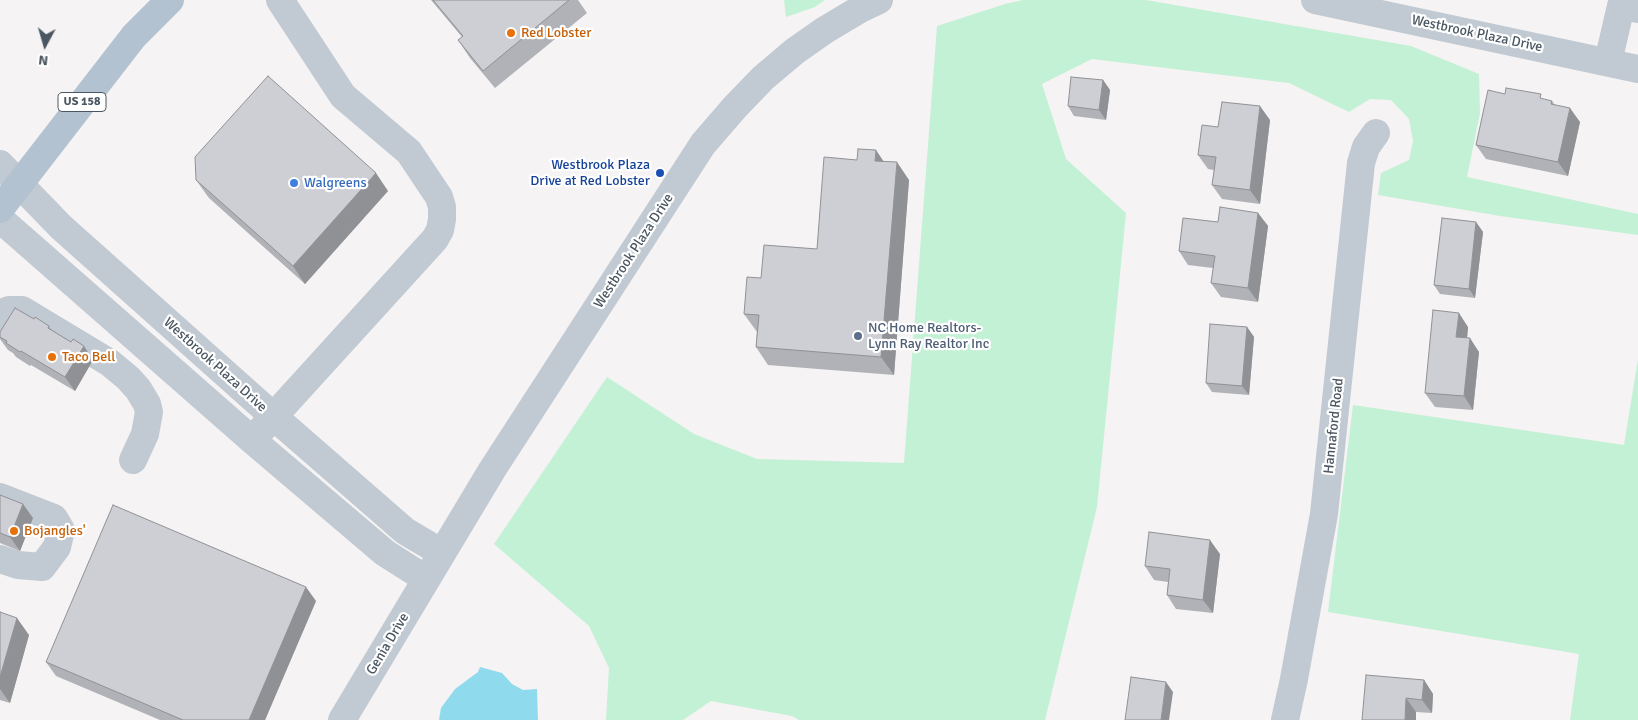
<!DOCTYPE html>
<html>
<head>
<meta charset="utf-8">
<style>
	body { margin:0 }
	#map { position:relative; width:1638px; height:720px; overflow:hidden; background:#f5f3f3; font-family:Signika,sans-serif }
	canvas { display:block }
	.north { position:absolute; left:20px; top:20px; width:50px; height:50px; -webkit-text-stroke:4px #fff; paint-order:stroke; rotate:186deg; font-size:14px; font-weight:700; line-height:20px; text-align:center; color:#4a5661 }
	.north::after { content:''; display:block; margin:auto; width:18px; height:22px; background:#4a5661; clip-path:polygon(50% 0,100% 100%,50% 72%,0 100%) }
</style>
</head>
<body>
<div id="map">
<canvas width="1638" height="720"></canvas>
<div class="north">N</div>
</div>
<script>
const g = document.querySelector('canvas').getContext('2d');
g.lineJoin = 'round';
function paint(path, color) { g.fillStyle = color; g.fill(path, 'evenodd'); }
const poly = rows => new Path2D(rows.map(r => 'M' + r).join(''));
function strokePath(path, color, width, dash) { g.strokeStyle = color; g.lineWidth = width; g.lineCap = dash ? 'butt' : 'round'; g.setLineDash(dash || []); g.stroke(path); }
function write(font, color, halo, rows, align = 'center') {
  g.font = font + ' Signika,sans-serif'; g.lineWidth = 4.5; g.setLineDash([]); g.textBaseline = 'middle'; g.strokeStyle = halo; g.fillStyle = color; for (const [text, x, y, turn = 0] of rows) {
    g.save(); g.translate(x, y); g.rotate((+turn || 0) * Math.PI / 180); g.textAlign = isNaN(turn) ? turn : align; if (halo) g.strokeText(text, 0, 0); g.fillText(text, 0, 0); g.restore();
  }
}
paint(poly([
	[784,0,825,0,815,7,786,17],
	[1023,0,1146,0,1411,46,1479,74,1480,113,1467,177,1638,214,1638,235,1500,216,1378,195,1381,173,1409,160,1413,141,1409,119,1391,100,1370,99,1349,112,1289,83,1092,59,1042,84,1066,159,1126,213,1097,507,1045,720,799,720,792,716,711,701,683,720,606,720,609,668,589,626,494,544,607,377,694,434,757,459,904,463,937,26,1005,4],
	[1638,359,1638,720,1570,720,1579,654,1328,612,1353,405,1624,445]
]), '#c3f1d5');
paint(poly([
	[480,667,502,673,512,684,523,690,537,689,538,720,439,720,441,708,455,689,478,672]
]), '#90daee');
strokePath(poly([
	[1315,0,1638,69],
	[1608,62,1621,6,1638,9],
	[0,164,61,227,273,416,405,531,442,553],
	[0,219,252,440,385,553,426,579],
	[0,317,4,312,9,310,22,310,110,363,128,378,138,389,147,404,149,412,145,434,133,460],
	[252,440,435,239,440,230,442,219,442,207,439,197,409,152,343,96,280,0],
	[0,497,54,518,61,530,57,547,42,567,18,565,0,559],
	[342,720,492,470,703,144,735,107,763,78,795,51,825,30,862,8,879,0],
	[1285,720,1294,679,1324,514,1361,163,1366,147,1376,133]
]), '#c1cad2', 28);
strokePath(poly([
	[0,209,134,36,170,0]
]), '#b3c2d1', 28);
paint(poly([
	[431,0,578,0,587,13,495,88,470,58,458,40,462,37],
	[1103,80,1110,90,1106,120,1074,116,1068,106],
	[1505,94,1552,101,1555,105,1580,122,1568,176,1486,159,1476,145],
	[1270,120,1260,204,1222,199,1212,185,1214,170,1208,169,1198,155,1218,127],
	[857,160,884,161,909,180,894,375,768,365,756,347,757,332,744,314,761,278,817,249],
	[196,180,388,191,305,284,209,198],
	[1258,213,1268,226,1258,302,1221,297,1211,283,1213,268,1188,265,1179,251,1218,222],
	[1476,222,1483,232,1475,298,1440,294,1434,285],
	[34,319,49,326,53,331,93,360,75,391,31,365,30,366,16,357,13,353,8,350,0,339,0,332],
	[1247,327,1254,337,1249,395,1212,392,1206,383],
	[1468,327,1467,338,1479,352,1473,410,1435,407,1425,393],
	[0,495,33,518,20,551,0,543],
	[1220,554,1213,613,1176,609,1167,595,1168,582,1154,580,1145,566],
	[316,601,265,720,160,720,56,676,46,662],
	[0,612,29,635,10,703,0,700],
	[1424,680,1433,694,1432,713,1416,712,1362,720]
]), '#b0b2b7');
paint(poly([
	[1103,80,1110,90,1106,120,1099,110],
	[1260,106,1270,120,1260,204,1250,190],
	[1570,108,1580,122,1568,176,1558,162],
	[876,150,888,168,875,161],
	[897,162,909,180,894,375,881,357],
	[376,173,388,191,305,284,293,266],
	[1258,213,1268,226,1258,302,1248,288],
	[1476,222,1483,232,1475,298,1469,289],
	[1459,313,1468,327,1466,351,1456,337],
	[1247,327,1254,337,1249,395,1242,386],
	[1470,338,1479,352,1473,410,1464,396],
	[84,346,93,360,75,391,65,377],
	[23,504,33,518,20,551,10,537],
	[1210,540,1220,554,1213,613,1203,600],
	[306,587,316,601,265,720,249,720],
	[17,618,29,635,10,703,0,689,0,677],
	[1424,680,1433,694,1432,713,1422,700],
	[1166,682,1173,692,1169,720,1161,720],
	[1406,698,1416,712,1416,720,1405,720]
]), '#909195');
const building = poly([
	[433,0,569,0,483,71,458,40,463,36,433,0],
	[268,76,376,173,293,266,196,180,195,157,268,76],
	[1071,77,1103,80,1099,110,1068,106,1071,77],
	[1506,88,1541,94,1540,98,1552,101,1551,104,1570,108,1558,162,1476,145,1488,90,1505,94,1506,88],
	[1222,102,1260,106,1250,190,1212,185,1216,157,1198,155,1202,125,1218,127,1222,102],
	[858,149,876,150,875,161,897,162,881,357,756,347,759,315,744,314,747,277,761,278,764,245,817,249,824,157,857,160,858,149],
	[1220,207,1258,213,1248,288,1211,283,1215,256,1179,251,1183,218,1218,222,1220,207],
	[1442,218,1476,222,1469,289,1434,285,1442,218],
	[15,308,34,319,35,317,49,326,48,328,71,342,73,339,84,346,65,377,21,351,20,352,6,343,7,341,0,337,0,332,15,308],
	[1433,310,1459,313,1456,337,1470,338,1464,396,1425,393,1433,310],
	[1210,324,1247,327,1242,386,1206,383,1210,324],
	[0,495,23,504,10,537,0,533,0,495],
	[113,505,306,587,249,720,183,720,46,662,113,505],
	[1149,532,1210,540,1203,600,1167,595,1170,569,1145,566,1149,532],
	[0,612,17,618,0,677,0,612],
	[1366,675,1424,680,1422,700,1406,698,1405,720,1362,720,1366,675],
	[1131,677,1166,682,1161,720,1125,720,1131,677]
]);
paint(building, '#cdcfd5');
strokePath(building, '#909195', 1);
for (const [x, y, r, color] of [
	[511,33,5,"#e8710a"],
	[660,173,5,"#1a4fb4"],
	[294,183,5,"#3f7fe0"],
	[858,336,5,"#5c6f8a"],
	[52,357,5,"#e8710a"],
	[14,531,5,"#e8710a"]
]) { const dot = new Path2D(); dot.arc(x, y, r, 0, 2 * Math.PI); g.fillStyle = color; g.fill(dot); strokePath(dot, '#fff', 2); }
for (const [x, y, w] of [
	[82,102,48]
]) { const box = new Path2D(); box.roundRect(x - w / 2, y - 9.5, w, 19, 4); g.fillStyle = '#fff'; g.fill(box); strokePath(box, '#4a5661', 1); }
write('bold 12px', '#4a5661', null, [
	["US 158",82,102]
]);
write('14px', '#c56008', '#fff', [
	["Red Lobster",521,33],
	["Taco Bell",62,357],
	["Bojangles'",24,531]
], 'left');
write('14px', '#4a5661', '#fff', [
	["Westbrook Plaza Drive",1477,34,12],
	["Westbrook Plaza Drive",634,251,-57],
	["Westbrook Plaza Drive",215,365,42],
	["Hannaford Road",1334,426,-84],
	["Genia Drive",388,644,-59]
]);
write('14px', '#164399', '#fff', [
	["Westbrook Plaza",650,165],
	["Drive at Red Lobster",650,181]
], 'right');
write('14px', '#366cbe', '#fff', [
	["Walgreens",304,183]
], 'left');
write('14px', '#4e5e75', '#fff', [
	["NC Home Realtors-",868,328],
	["Lynn Ray Realtor Inc",868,344]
], 'left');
</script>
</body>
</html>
